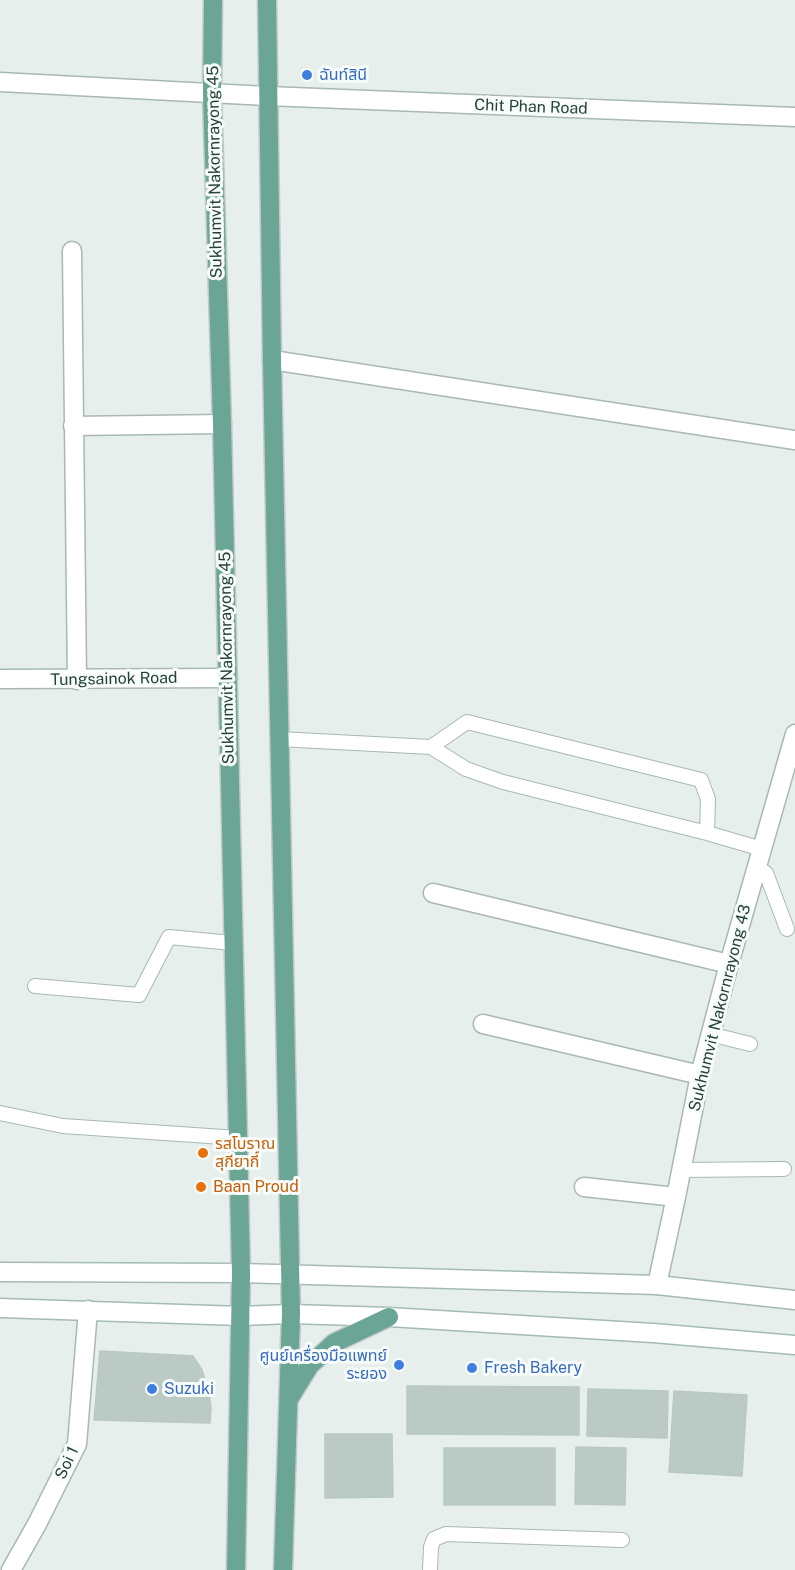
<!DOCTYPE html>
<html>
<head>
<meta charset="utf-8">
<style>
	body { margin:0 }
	canvas { display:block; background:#e6efeb }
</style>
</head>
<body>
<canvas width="795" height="1570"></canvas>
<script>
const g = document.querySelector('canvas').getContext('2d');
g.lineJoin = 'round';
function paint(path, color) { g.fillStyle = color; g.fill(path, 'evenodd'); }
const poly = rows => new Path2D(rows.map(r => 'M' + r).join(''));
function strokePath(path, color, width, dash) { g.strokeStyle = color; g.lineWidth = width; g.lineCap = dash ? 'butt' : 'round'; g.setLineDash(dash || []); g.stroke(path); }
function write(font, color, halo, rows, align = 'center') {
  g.font = font + ' "Public Sans","Noto Sans Thai",sans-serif'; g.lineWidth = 6; g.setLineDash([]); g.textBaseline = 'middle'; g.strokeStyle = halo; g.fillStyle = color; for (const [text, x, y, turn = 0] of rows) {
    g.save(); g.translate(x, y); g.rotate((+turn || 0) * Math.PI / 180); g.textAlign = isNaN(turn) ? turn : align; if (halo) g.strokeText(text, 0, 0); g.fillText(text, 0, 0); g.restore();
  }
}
const building = poly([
	[100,1351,193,1356,202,1370,209,1393,211,1408,210,1423,94,1420,100,1351],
	[407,1386,579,1387,579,1435,407,1434,407,1386],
	[588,1389,668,1391,667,1438,587,1436,588,1389],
	[674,1391,747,1395,742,1476,669,1472,674,1391],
	[325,1434,392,1434,393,1497,325,1498,325,1434],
	[576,1447,626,1448,625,1505,575,1504,576,1447],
	[444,1448,555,1448,555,1505,444,1505,444,1448]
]);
paint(building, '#bbcac4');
strokePath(building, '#b8c9c2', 1.5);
const lane = poly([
	[279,739,431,747,466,769,503,782,707,833,762,849],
	[431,747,467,722,701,780,708,799,707,833],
	[757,868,766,873,787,929],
	[35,986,139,995,169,937,232,943],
	[710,1034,750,1044],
	[0,1113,63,1126,238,1138],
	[681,1170,784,1169],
	[430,1570,431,1547,434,1539,446,1534,622,1540]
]);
const street = poly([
	[0,82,267,96,795,117],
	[72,251,77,680],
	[272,360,795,440],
	[73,426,222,424],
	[0,679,228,678],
	[433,893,729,964],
	[483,1024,700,1075],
	[584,1187,676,1197],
	[657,1285,676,1197,700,1075,729,964,795,734],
	[11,1570,37,1524,77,1444,88,1310]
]);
const secondary = poly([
	[0,1272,241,1273,657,1285,795,1300],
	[0,1308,241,1316,291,1314,389,1317,653,1333,795,1345]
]);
const primary = poly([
	[213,0,212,94,222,424,241,1273,236,1570],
	[267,0,272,360,291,1314,283,1570],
	[289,1399,310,1365,334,1343,389,1317]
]);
strokePath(lane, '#a8b8b2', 16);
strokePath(street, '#a8b8b2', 21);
strokePath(secondary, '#a4bbb3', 21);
strokePath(primary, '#c2cac8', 21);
strokePath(lane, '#fff', 14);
strokePath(street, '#fff', 18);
strokePath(secondary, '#fff', 18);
strokePath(primary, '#6aa596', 18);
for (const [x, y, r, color] of [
	[307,75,6,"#3f7fe0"],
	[203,1153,6,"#e8710a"],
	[201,1187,6,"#e8710a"],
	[399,1365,6,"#3f7fe0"],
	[472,1368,6,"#3f7fe0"],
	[152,1389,6,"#3f7fe0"]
]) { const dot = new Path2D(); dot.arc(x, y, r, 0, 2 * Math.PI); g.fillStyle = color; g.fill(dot); strokePath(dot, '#f7fbf9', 2); }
write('16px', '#366cbe', '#f7fbf9', [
	["ฉันท์สินี",319,75],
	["ศูนย์เครื่องมือแพทย์",387,1356,"right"],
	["ระยอง",387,1374,"right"],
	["Fresh Bakery",484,1368],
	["Suzuki",164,1389]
], 'left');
write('16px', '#24423a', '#f7fbf9', [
	["Chit Phan Road",531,107,2],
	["Sukhumvit Nakornrayong 45",215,172,-91],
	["Sukhumvit Nakornrayong 45",227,658,-91],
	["Tungsainok Road",114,679,-1],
	["Sukhumvit Nakornrayong 43",720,1008,-76],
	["Soi 1",67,1463,-65]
]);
write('16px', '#c56008', '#f7fbf9', [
	["รสโบราณ",215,1144],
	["สุกียากี์",215,1162],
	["Baan Proud",213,1187]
], 'left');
</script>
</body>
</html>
